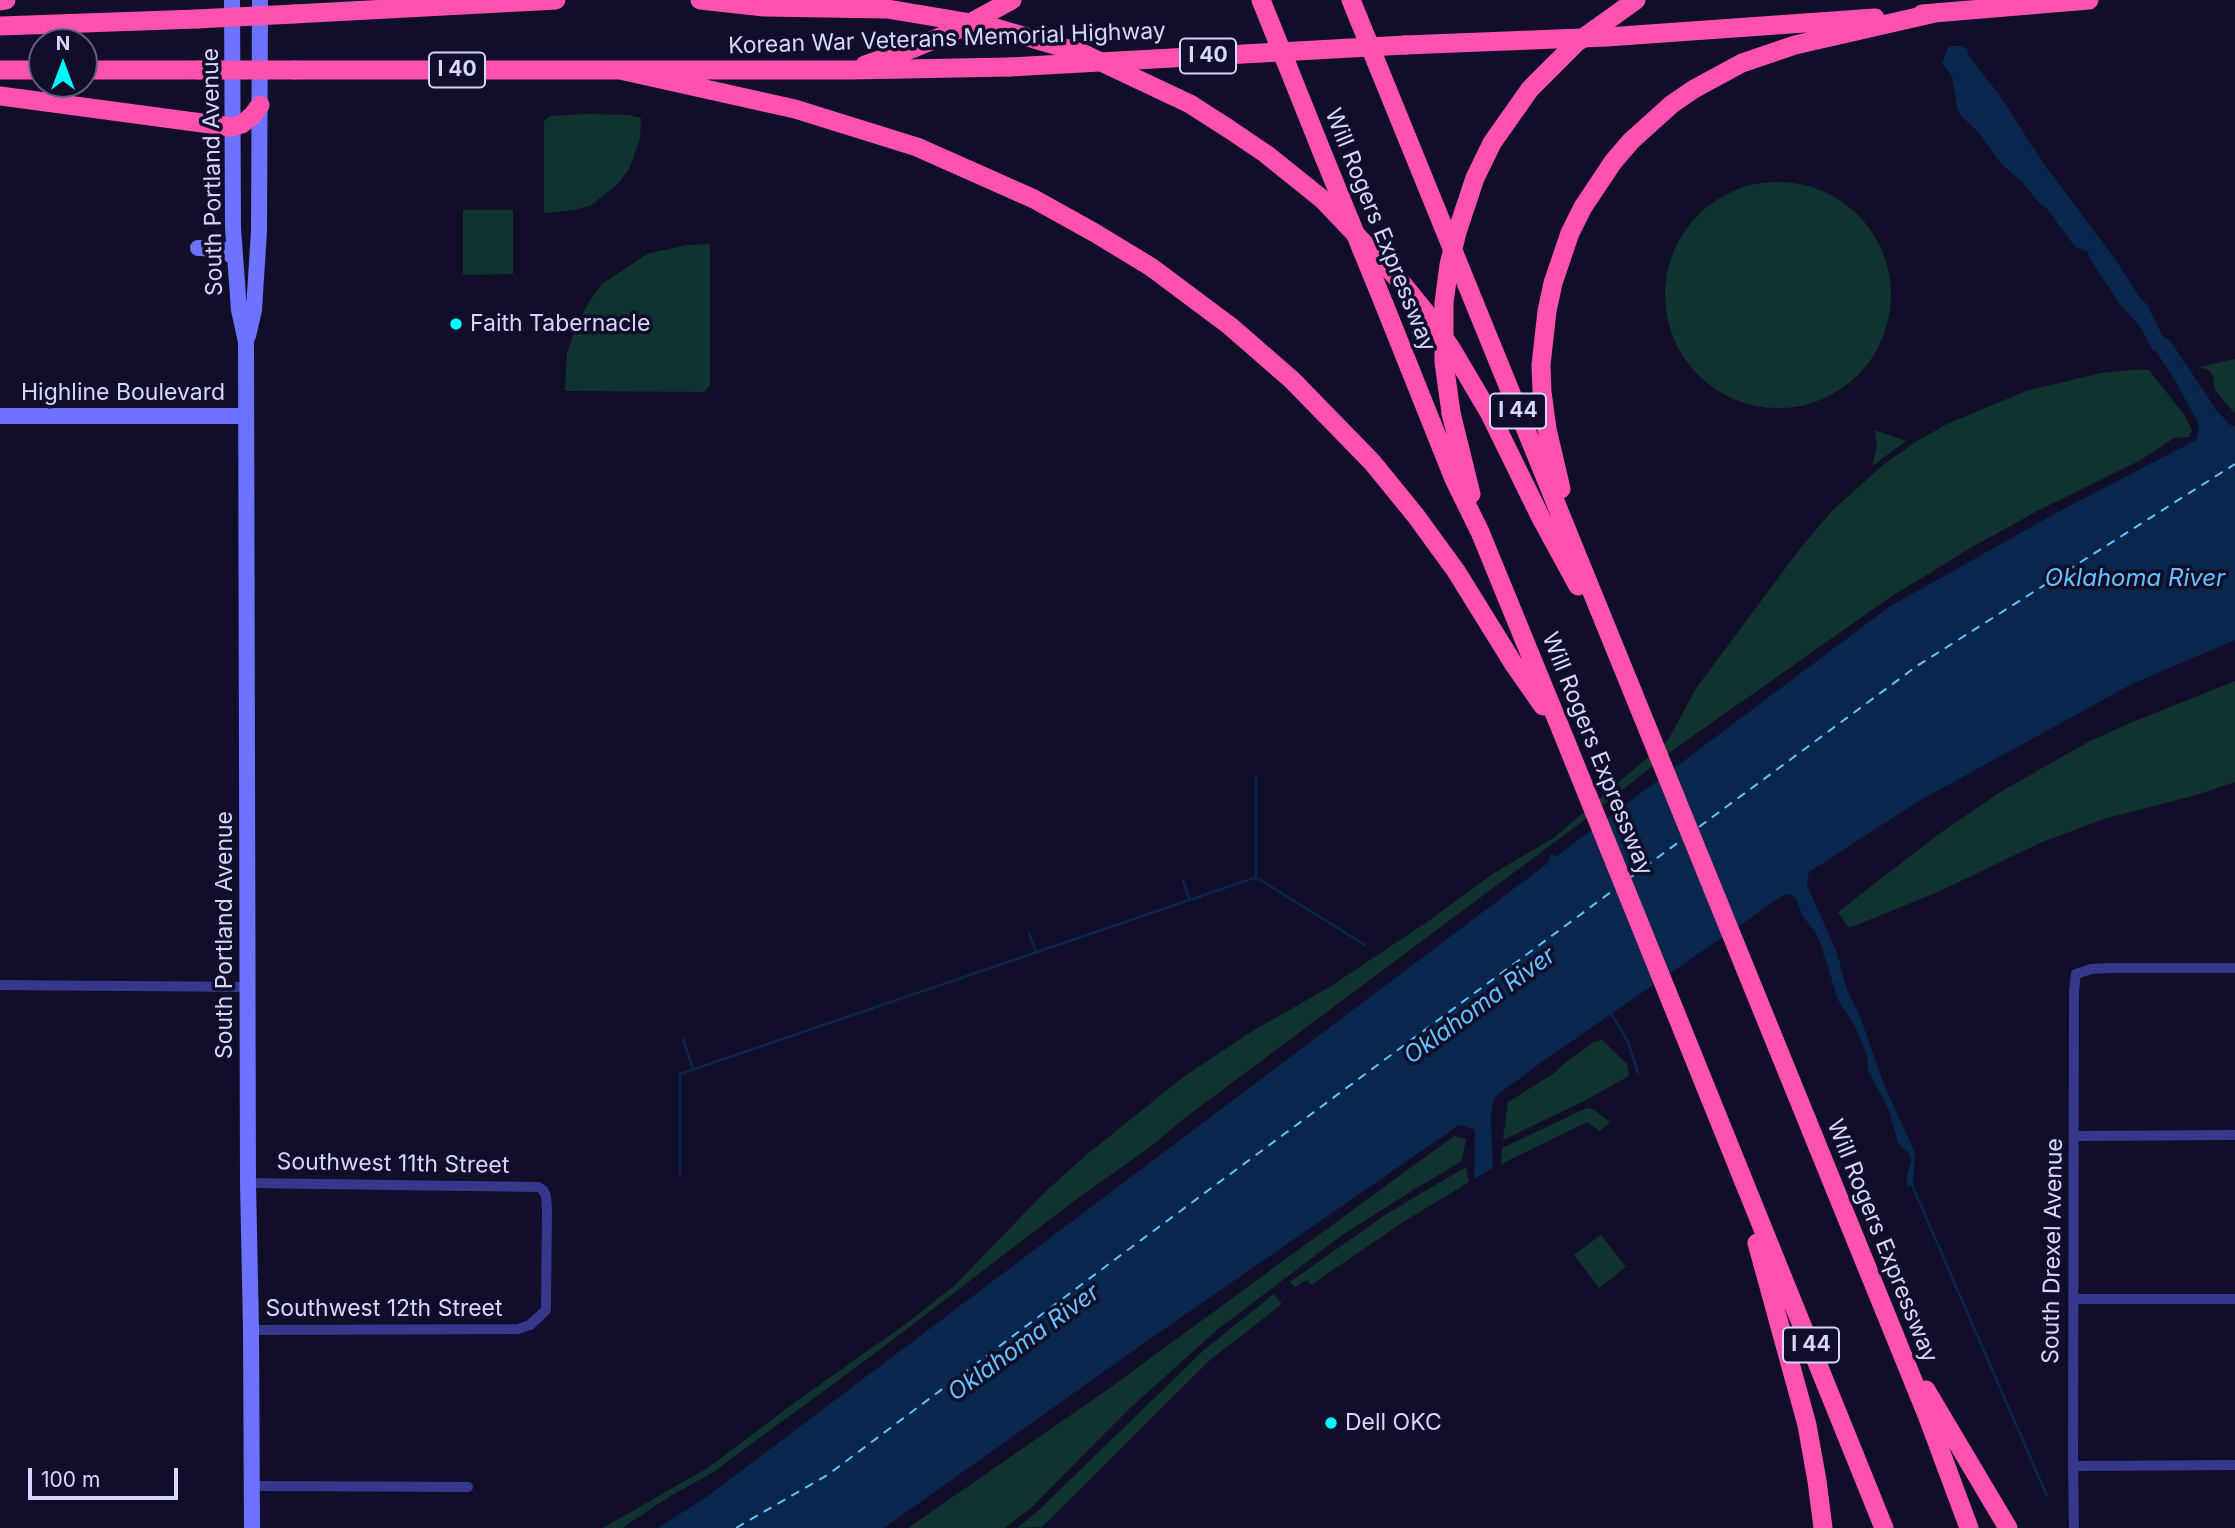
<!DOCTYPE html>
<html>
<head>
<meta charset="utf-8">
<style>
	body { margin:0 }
	#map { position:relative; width:2235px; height:1528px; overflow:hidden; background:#110e29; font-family:Inter,sans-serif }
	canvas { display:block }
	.north { position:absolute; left:28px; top:28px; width:70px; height:70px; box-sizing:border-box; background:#110e29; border:2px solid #605e7f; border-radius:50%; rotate:0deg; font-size:19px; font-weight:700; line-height:28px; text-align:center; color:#d7d6ff }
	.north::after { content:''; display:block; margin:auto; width:24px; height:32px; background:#02f7ff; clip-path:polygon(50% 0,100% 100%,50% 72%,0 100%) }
	.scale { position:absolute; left:28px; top:1468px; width:150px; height:32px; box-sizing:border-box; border:4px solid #d7d6ff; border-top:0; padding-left:9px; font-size:21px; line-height:24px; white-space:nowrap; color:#d7d6ff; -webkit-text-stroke:5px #110e29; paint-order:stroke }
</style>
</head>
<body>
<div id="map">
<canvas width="2235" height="1528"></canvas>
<div class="north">N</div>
<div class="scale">100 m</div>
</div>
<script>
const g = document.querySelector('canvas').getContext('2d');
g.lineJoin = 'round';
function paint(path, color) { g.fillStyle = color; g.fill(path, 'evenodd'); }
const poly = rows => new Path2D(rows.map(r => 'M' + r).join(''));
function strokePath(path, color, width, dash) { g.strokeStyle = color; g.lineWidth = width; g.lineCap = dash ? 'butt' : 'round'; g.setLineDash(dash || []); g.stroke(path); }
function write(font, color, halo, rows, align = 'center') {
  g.font = font + ' Inter,sans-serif'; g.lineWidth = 7; g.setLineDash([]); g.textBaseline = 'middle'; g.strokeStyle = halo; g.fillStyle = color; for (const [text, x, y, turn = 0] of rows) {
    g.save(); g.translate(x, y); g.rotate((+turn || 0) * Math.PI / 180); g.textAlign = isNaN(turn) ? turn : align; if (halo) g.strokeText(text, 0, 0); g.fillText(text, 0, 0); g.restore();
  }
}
paint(poly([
	[589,114,628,115,641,118,640,139,629,169,617,185,591,205,575,210,544,213,544,122,549,116],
	'1665 295a113 113 0 1 1 226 0a113 113 0 1 1-226 0Z',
	[463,210,513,210,513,274,463,275],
	[710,244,710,385,704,392,565,391,567,353,575,329,589,302,602,284,647,254,686,245],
	[2235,359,2235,414,2215,390,2213,376,2209,370,2199,367],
	[2131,370,2149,370,2185,416,2192,430,2189,437,2174,438,2141,460,2039,510,1972,547,1889,598,1673,750,1579,824,1186,1117,1150,1147,1070,1204,886,1345,712,1473,672,1495,622,1528,603,1528,709,1467,798,1400,907,1323,954,1286,1044,1193,1085,1156,1182,1078,1254,1030,1328,988,1427,922,1494,873,1555,837,1668,740,1697,687,1802,546,1832,511,1883,465,1917,441,1947,424,2026,391,2101,373],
	[1875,430,1906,441,1872,466,1877,447],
	[2235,681,2235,782,2196,795,2107,818,2042,842,1938,892,1849,928,1838,912,1940,833,2002,791,2088,742,2130,723],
	[1602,1040,1627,1064,1629,1076,1584,1101,1503,1140,1508,1102,1556,1072,1561,1066,1595,1041],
	[1587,1108,1594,1110,1610,1122,1600,1131,1587,1122,1501,1164,1502,1148],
	[1454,1136,1466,1139,1462,1161,1413,1190,1341,1236,1218,1329,1129,1409,1033,1506,1005,1528,908,1528,1104,1392],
	[1466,1167,1469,1182,1403,1222,1311,1285,1307,1280,1295,1287,1290,1282,1388,1213],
	[1601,1235,1626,1267,1599,1288,1574,1255],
	[1274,1294,1282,1304,1210,1360,1042,1527,1017,1528,1039,1510,1204,1350]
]), '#11332f');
paint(poly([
	[1949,46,1961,46,1967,49,1968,55,1998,93,2044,164,2115,259,2141,299,2147,304,2162,335,2171,342,2217,411,2230,425,2235,426,2235,640,2132,684,1919,801,1809,872,1807,885,1837,953,1847,990,1861,1019,1884,1085,1915,1152,1913,1186,1907,1186,1907,1174,1911,1162,1910,1155,1898,1143,1889,1110,1868,1071,1867,1055,1854,1025,1838,1000,1821,945,1815,932,1802,915,1796,899,1791,895,1785,894,1543,1061,1496,1096,1492,1104,1491,1119,1493,1168,1474,1179,1475,1132,1473,1129,1459,1125,1147,1341,884,1528,658,1528,705,1498,1338,1021,1548,863,1551,855,1557,856,1889,607,2056,513,2196,440,2199,431,2198,423,2176,382,2157,353,2152,349,2140,327,2119,303,2090,259,2087,251,2075,247,2048,210,2038,202,2023,183,2002,165,1979,133,1961,116,1957,108,1952,77,1942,63]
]), '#09264d');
strokePath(poly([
	[1256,777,1256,878],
	[1183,881,1190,900],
	[1029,933,1036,952],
	[1611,1013,1628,1042,1638,1073],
	[683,1039,693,1069],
	[680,1174,680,1074,1248,880,1256,878,1262,881,1365,945],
	[1912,1185,2047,1496]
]), '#09264d', 2.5);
strokePath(poly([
	[1699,827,1917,666,2235,464],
	[1631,877,1683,839],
	[736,1528,829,1474,1121,1255,1615,889]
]), '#64c2ff', 2, [9, 7]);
strokePath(poly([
	[0,985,247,987],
	[2075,1136,2235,1135],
	[248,1183,538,1187,543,1190,546,1196,547,1209,546,1310,530,1325,518,1329,251,1330],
	[2073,1299,2235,1299],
	[2073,1466,2235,1465],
	[252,1486,468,1487],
	[2074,1528,2073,1466,2074,991,2076,974,2091,969,2109,968,2235,968]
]), '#36388b', 10);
strokePath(poly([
	[232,0,233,228,239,310,246,342,248,1183,251,1330,252,1528],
	[198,248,222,249,235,258],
	[248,336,254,310,259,231,260,0],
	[0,416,246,416]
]), '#6d73ff', 16);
strokePath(poly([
	[700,0,764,7,887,9,989,26,1082,53,1190,104,1229,129,1266,154,1322,199,1401,282,1427,314,1451,348,1490,414,1541,518,1578,586],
	[1261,0,1324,157],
	[1351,0,1927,1415,1969,1528],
	[0,1,6,0],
	[294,14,556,0],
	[1922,14,2089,0],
	[0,26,197,19],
	[1405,45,1607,37,1875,18],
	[865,65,914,48],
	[0,70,42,70],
	[84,70,199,70],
	[295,70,851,70,1010,67],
	[620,70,795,109,917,147,1034,199,1095,233,1151,267,1230,326,1292,380,1372,462,1416,516,1456,571,1513,663,1543,706],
	[0,96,232,127,242,124,253,115,260,105],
	[1384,304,1454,479,1480,532,1564,737,1884,1528],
	[1451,413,1471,494],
	[1561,489,1547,429,1542,392,1541,365,1547,311,1553,283,1570,233,1583,207,1613,162,1631,141,1672,104,1694,89,1742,63,1795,45,1935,13],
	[1757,1243,1807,1425,1817,1481,1823,1528],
	[1926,1390,2008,1528]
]), '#ff51b0', 19);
strokePath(poly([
	[197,19,294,14],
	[914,48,959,29,1012,0],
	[1010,67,1405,45],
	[199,70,295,70],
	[1324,157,1384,304],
	[1451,413,1444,362,1444,303,1449,265,1457,232,1475,178,1492,143,1530,89,1576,43,1636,0]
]), '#ff51b0', 19);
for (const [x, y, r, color] of [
	[456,324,7,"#02f7ff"],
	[1331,1423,7,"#02f7ff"]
]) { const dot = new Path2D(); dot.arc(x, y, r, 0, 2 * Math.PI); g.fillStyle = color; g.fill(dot); strokePath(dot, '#110e29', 2.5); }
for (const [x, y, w] of [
	[1208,56,56],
	[457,70,56],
	[1518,411,56],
	[1811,1345,56]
]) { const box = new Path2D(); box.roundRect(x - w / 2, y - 17.5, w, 35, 5); g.fillStyle = '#110e29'; g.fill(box); strokePath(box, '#d7d6ff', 2); }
write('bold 21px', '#d7d6ff', null, [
	["I 40",1208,56],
	["I 40",457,70],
	["I 44",1518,411],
	["I 44",1811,1345]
]);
write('23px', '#d7d6ff', '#110e29', [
	["Korean War Veterans Memorial Highway",947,39,-2],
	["South Portland Avenue",213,172,-91],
	["Will Rogers Expressway",1380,230,68],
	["Highline Boulevard",123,393],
	["Will Rogers Expressway",1597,754,68],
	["South Portland Avenue",225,935,-90],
	["Southwest 11th Street",393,1164,1],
	["Will Rogers Expressway",1882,1241,68],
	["South Drexel Avenue",2053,1251,-89],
	["Southwest 12th Street",384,1309]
]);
write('23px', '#d7d6ff', '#110e29', [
	["Faith Tabernacle",470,324],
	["Dell OKC",1345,1423]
], 'left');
write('italic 24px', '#64c2ff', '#110e29', [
	["Oklahoma River",2135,579],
	["Oklahoma River",1480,1006,-36],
	["Oklahoma River",1024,1343,-36]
]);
</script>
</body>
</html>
